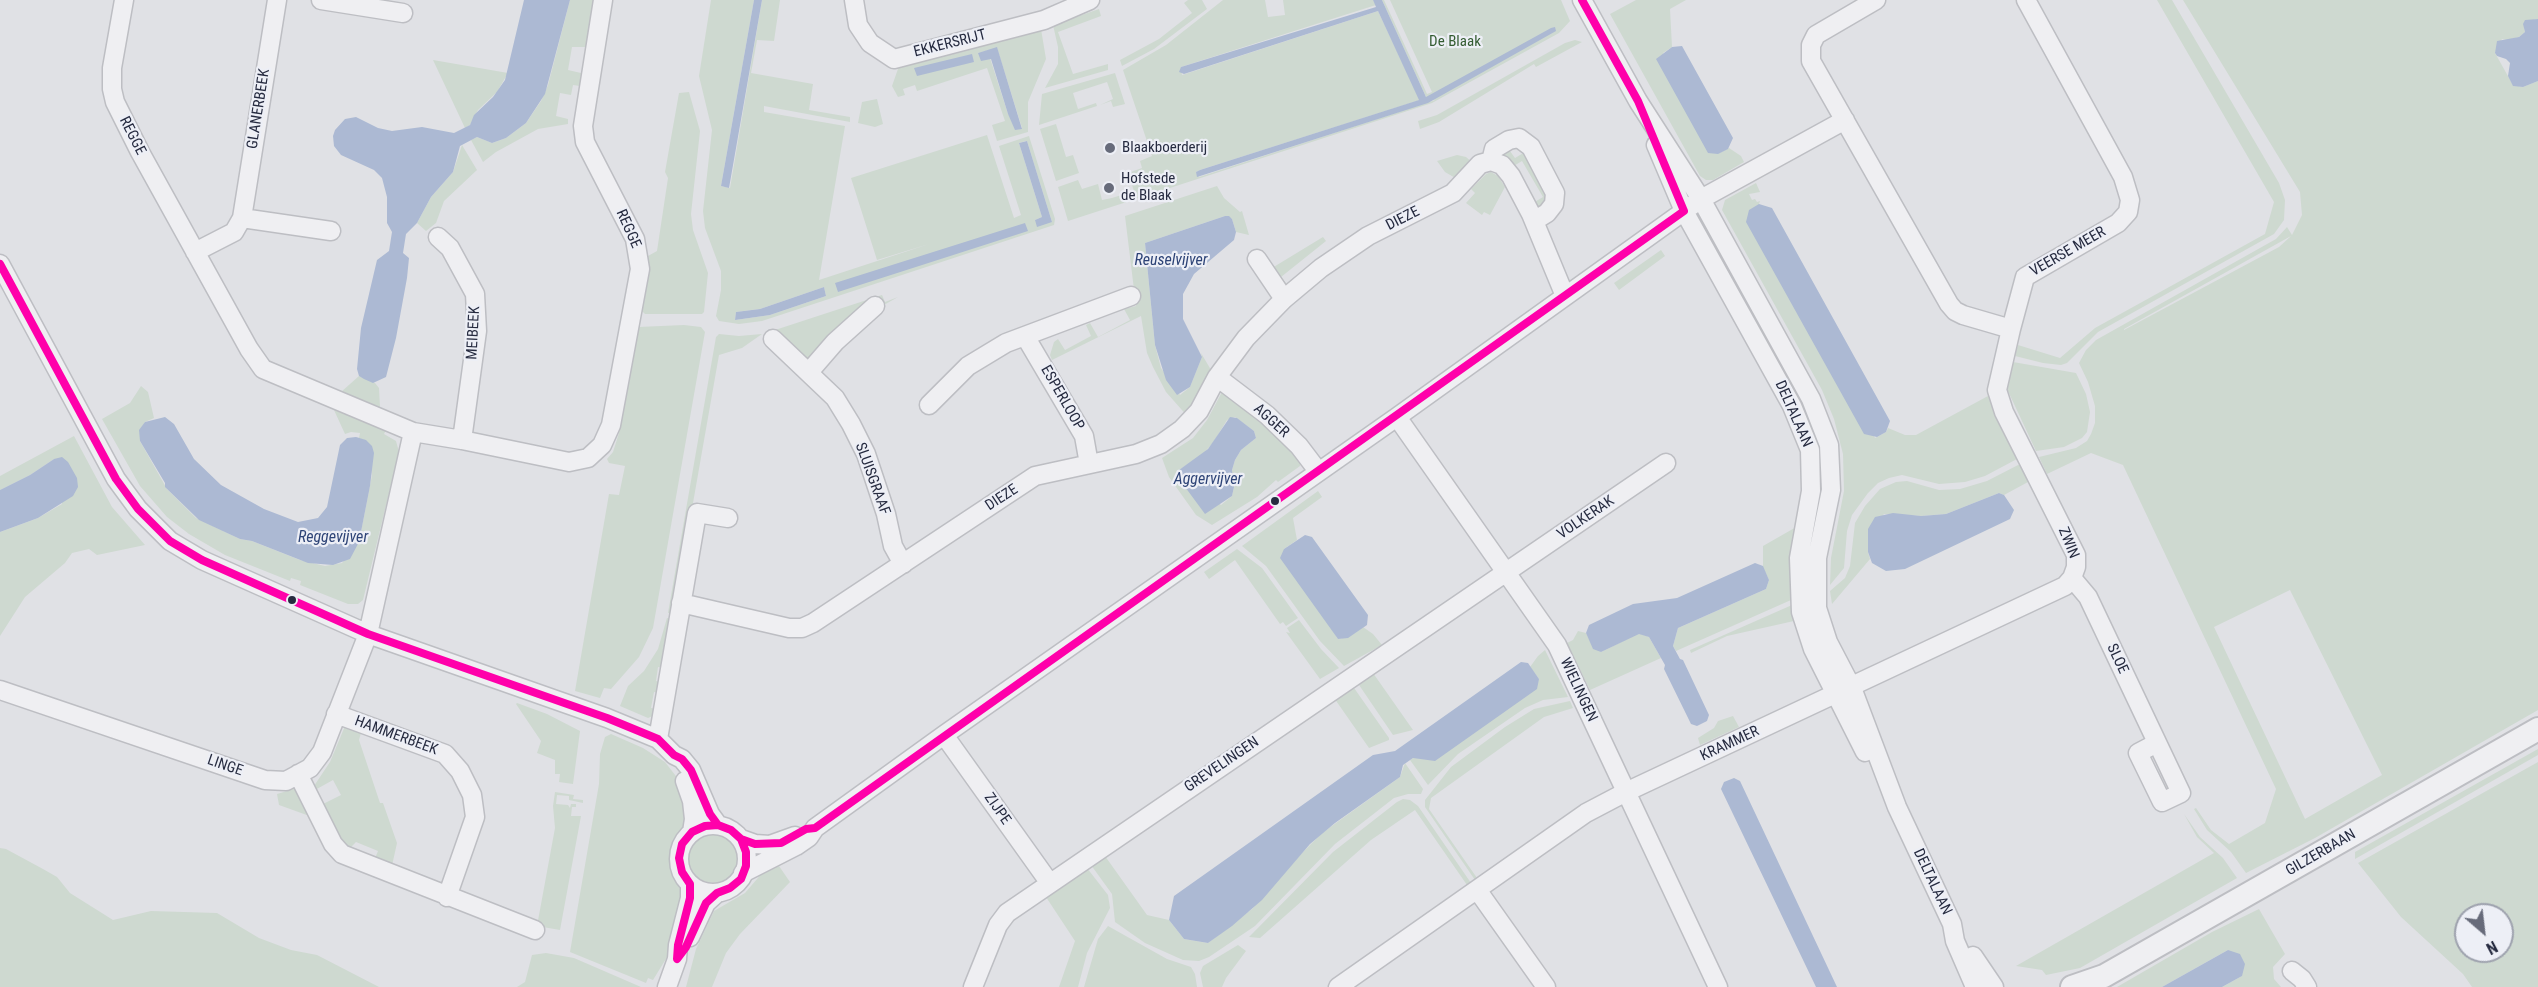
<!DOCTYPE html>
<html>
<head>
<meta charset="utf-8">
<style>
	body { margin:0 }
	#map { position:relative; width:2538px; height:987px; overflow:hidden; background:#e0e1e5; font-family:"Roboto Condensed",sans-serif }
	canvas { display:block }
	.north { position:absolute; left:2454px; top:903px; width:60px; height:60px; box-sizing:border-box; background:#edeff6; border:2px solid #9da1ad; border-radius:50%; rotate:152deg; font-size:16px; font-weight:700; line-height:24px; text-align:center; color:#262b40 }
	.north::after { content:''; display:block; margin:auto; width:21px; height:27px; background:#676b7a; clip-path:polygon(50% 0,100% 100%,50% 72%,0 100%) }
</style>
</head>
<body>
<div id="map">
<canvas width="2538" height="987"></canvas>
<div class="north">N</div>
</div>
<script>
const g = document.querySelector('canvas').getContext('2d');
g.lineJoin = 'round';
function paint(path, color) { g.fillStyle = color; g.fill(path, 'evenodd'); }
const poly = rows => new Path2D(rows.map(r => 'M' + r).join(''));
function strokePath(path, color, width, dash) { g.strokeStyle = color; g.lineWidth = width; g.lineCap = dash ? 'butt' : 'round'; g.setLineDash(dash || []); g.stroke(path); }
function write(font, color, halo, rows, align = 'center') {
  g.font = font + ' "Roboto Condensed",sans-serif'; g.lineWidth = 4.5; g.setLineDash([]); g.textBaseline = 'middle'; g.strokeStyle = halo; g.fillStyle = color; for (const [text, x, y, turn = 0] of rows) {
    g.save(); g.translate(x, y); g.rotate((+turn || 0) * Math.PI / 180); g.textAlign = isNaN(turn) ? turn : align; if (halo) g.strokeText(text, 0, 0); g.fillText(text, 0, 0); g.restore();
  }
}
paint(poly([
	[570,0,594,0,587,47,572,47,568,70,581,73,580,86,573,85,571,95,560,93,556,116,568,119,568,124,538,129,496,152,483,162,471,140,477,137,492,143,506,138,526,123,541,101,548,85],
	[711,0,754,0,721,186,730,188,762,0,780,0,774,41,757,40,751,73,813,84,809,110,850,117,850,122,764,106,764,112,845,126,819,280,929,244,877,260,851,178,987,135,1014,218,1021,215,999,146,1029,136,1055,219,1054,225,762,321,739,324,719,321,716,316,721,290,721,271,705,228,703,211,712,130,699,76],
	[1026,141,1027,141,1052,222,1035,220,1042,217,1019,143],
	[824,287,826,296,770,315,735,320,736,312,760,309],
	[1188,0,1202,0,1207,9,1154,49,1122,66,1120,60,1159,39,1192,13,1184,3],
	[1223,0,1265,0,1268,17,1285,15,1283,0,1373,0,1376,5,1181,67,1182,75,1378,11,1420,100,1200,170,1196,172,1199,177,1435,100,1426,97,1382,0,1384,0,1427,94,1432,92,1390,0,1561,0,1570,21,1559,33,1432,103,1068,221,1058,187,1078,180,1082,189,1098,184,1102,200,1112,198,1134,191,1128,173,1142,168,1140,161,1152,156,1123,70,1166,45],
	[1636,0,1686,0,1670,9,1672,47,1663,53,1719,153,1729,148,1741,156,1744,162,1713,180,1706,180,1700,176,1610,14],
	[2157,0,2172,0,2279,183,2285,200,2284,220,2274,234,2098,332,2067,363,2061,365,2043,363,2015,356,2018,345,2060,358,2095,328,2265,234,2274,202],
	[2183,0,2538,0,2538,19,2535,19,2524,28,2525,32,2519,37,2508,40,2502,39,2495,53,2513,85,2523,87,2538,81,2538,710,2315,838,2246,873,2231,852,2207,830,2194,809,2196,808,2211,830,2229,844,2265,823,2276,789,2123,465,2091,453,2047,474,2039,457,2076,448,2087,441,2091,434,2095,423,2095,406,2088,382,2079,363,2086,350,2096,340,2276,239,2287,227,2292,235,2302,215,2300,192],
	[2291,236,2279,247,2124,330,2124,329],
	[2290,590,2382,775,2305,819,2214,627],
	[1099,9,1101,16,1058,32,1073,74,1108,64,1108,70,1045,88,1058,64,1058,47,1053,25],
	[1041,29,1046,59,1028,102,1028,132,997,141,992,125,1005,121,987,68,917,91,915,85,903,89,905,95,898,97,892,86,899,66,958,53],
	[997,48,1022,128,1022,129,1008,114,990,58,978,53],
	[1575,40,1582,42,1536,67,1534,64,1439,122,1420,129,1418,121,1437,115,1565,43],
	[433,60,508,73,497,92,478,110,470,125,465,128],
	[1115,73,1125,104,1113,107,1111,101,1100,105,1113,99,1107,82,1073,93,1078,109,1096,103,1097,106,1039,125,1042,94],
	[689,92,700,131,691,214,693,230,708,273,704,312,702,314,645,314,641,310,648,256,657,251,668,178,665,172,679,93],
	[877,99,883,124,875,127,858,123,862,102],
	[1056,124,1066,157,1073,155,1079,173,1056,181,1040,129],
	[462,145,477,170,444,201,436,223,426,231,417,223,431,197,453,172],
	[1507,147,1515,158,1525,152,1549,199,1536,210,1533,203,1543,197,1522,161,1512,167,1498,156],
	[1457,155,1466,157,1473,163,1457,179,1445,172,1437,161],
	[1491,172,1498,176,1505,187,1490,215,1484,212,1482,215,1466,203,1475,193,1471,189,1486,174],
	[1756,183,1760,192,1749,194,1752,200,1755,199,1757,202,1760,201,1759,204,1875,438,1886,432,1888,428,1905,435,1916,435,1988,396,2017,459,1985,476,1965,482,1939,484,1902,475,1889,478,1878,483,1868,493,1852,515,1847,531,1844,568,1830,585,1831,558,1844,491,1843,454,1834,419,1822,390,1722,210,1725,200],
	[1217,186,1224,198,1240,212,1242,211,1249,235,1236,232,1232,219,1225,216,1145,243,1155,345,1161,368,1180,395,1190,387,1202,357,1201,353,1214,375,1189,418,1166,392,1153,367,1147,353,1141,316,1052,360,1050,355,1054,342,1058,339,1065,350,1091,336,1086,325,1090,323,1098,337,1130,320,1124,309,1136,306,1125,216],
	[1323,237,1326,241,1281,277,1290,288,1287,291,1272,268],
	[1661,250,1665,256,1619,290,1614,283],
	[882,295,885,302,898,297,875,310,810,364,772,331],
	[684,325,701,327,705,332,653,628,639,657,611,689,604,688,600,698,575,691,609,494,619,495,625,466,609,463,607,459,613,452,619,433,638,327],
	[719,334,739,336,762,334,742,348,719,355,693,503,700,505,675,614,668,613,716,337],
	[2013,362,2076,373,2086,394,2090,412,2087,432,2082,438,2064,447,2036,451,2008,391,2007,383],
	[359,376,375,383,379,388,380,407,341,392],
	[141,386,148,392,154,418,145,422,140,441,167,489,196,518,240,539,252,541,300,560,325,566,342,563,359,542,372,475,366,441,356,437,359,438,360,433,351,432,345,434,334,410,386,430,384,434,396,441,399,452,363,600,358,604,348,604,300,585,301,581,291,578,290,581,225,555,189,534,167,517,140,486,102,419,130,403],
	[1226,389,1303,459,1300,466,1278,482,1276,480,1257,497,1212,525,1196,515,1169,477,1162,458,1193,438,1207,420,1222,392],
	[1235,417,1254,431,1256,438,1241,450,1235,460,1232,470,1234,487,1232,496,1221,505,1179,470,1201,456,1213,443,1227,420],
	[74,436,112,507,145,545,97,555,89,549,72,553,65,563,25,597,0,636,0,532,38,518,62,504,54,459,30,475,0,490,0,476],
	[2020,464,2028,482,2004,495,1999,493,1946,514,1921,516,1884,514,1869,535,1868,552,1870,559,1832,604,1830,591,1845,578,1850,566,1855,523,1865,506,1880,489,1896,482,1907,481,1939,490,1960,489,1987,481],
	[1318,491,1322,497,1293,518,1297,540,1284,549,1338,639,1348,637,1363,627,1373,634,1382,645,1344,666,1320,641,1266,566,1242,546],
	[1798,526,1790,562,1791,600,1676,651,1673,646,1678,628,1766,589,1769,580,1763,568,1763,546],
	[1237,549,1262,568,1298,618,1286,626,1283,622,1280,624,1235,560,1209,579,1204,572],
	[1792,605,1794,621,1727,636,1691,653,1690,650],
	[667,618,673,620,665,668,658,667,656,681,662,683,660,693,654,692,651,708,658,709,657,714,648,718,620,706,628,686,644,671,658,649],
	[1299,620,1321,649,1339,668,1320,679,1286,632,1290,633,1287,628],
	[1578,631,1586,633,1593,646,1601,652,1639,633,1649,637,1661,658,1590,690,1567,643,1573,640],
	[1545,650,1568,697,1543,700,1525,708,1458,754,1428,785,1410,760,1539,679,1530,667,1538,656],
	[1373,673,1413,730,1393,735,1357,682],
	[1352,685,1389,738,1389,740,1369,748,1332,695],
	[1570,701,1573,708,1544,717,1431,798,1429,809,1477,878,1475,880,1425,807,1425,800,1451,767,1505,727,1534,709],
	[517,703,547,714,580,731,573,784,559,782,560,774,555,774,555,760,537,753,541,741,516,704],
	[1733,716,1739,727,1700,745,1698,738,1714,728,1718,721],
	[345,726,361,733,359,740,380,803,383,803,397,843,391,870,374,861,378,851,356,842,347,851,344,848,323,804,341,795,333,780,315,790,314,786,330,762],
	[611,734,643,748,665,762,679,780,687,802,685,824,674,839,671,851,672,871,682,893,672,949,653,980,648,978,646,983,570,952,599,784,600,754,605,737],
	[2538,749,2538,755,2355,859,2355,852],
	[2538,762,2538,987,2472,987,2463,974,2401,917,2358,863],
	[2466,915,2502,915,2502,951,2466,951],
	[1405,763,1423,789,1421,794,1408,794,1394,798,1335,844,1255,926,1209,957,1199,961,1183,960,1145,943,1115,922,1112,894,1091,865,1105,856,1147,915,1169,920,1184,939,1208,943,1252,909,1299,856,1322,833,1400,777],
	[297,788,315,818,279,805,277,794],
	[555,792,574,795,573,799,583,800,583,803,569,800,569,796,557,795,556,804,568,805,570,808,571,804,576,804,576,807,572,807,571,816,581,816,560,930,537,926,555,828,553,806],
	[1403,799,1410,800,1418,806,1471,883,1467,885,1415,810,1371,840,1260,938,1249,937,1333,852,1397,802],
	[2184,814,2200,837,2223,858,2237,878,2080,968,2046,975,2042,970,2016,966,2214,853,2197,837],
	'688 858a25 25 0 1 1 50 0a25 25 0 1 1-50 0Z',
	[0,848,6,849,43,869,57,877,70,893,113,920,151,911,217,913,259,938,291,950,317,955,379,987,0,987],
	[779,866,790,882,740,934,726,953,712,987,686,987,696,949,714,911,745,893,763,872],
	[1087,868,1108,895,1110,908,1087,953,1078,987,1059,987,1075,941,1046,897],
	[2259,909,2285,954,2273,967,2274,979,2281,987,2222,987,2242,976,2228,950,2162,987,2117,987,2212,932],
	[1108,926,1167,959,1191,967,1195,974,1197,987,1084,987,1098,939],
	[1238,945,1246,951,1226,978,1222,987,1203,987,1200,973,1203,966],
	[546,953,574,958,641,987,517,987,525,982,532,955]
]), '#ced9d0');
paint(poly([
	[524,0,570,0,545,94,526,123,506,138,492,143,477,137,460,146,453,172,431,197,417,223,406,234,403,253,409,258,407,278,396,338,386,377,373,383,364,379,359,376,357,369,361,328,377,260,389,251,392,232,387,223,387,197,382,178,374,170,341,155,334,146,333,136,335,130,345,119,356,117,378,128,392,131,422,127,454,133,470,125,474,115,493,97,505,80],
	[754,0,762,0,729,188,721,186],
	[1373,0,1382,0,1426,97,1551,28,1555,27,1556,31,1428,103,1197,177,1196,172,1200,170,1419,100,1378,11,1184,74,1179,72,1181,67,1376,7],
	[2538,19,2538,81,2523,87,2513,86,2508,76,2510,63,2506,59,2497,56,2495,53,2497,41,2519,37,2525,32,2523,24,2525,20],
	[1682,46,1733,138,1728,149,1718,154,1708,153,1656,59,1672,47],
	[997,47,1022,129,1015,130,1008,114,991,59,981,61,978,53],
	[972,54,974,62,917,76,914,68],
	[1027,141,1052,222,1037,227,1035,220,1042,217,1019,143],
	[1759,204,1772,208,1890,421,1886,432,1877,437,1864,434,1746,222,1749,210],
	[1225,216,1229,216,1232,219,1236,232,1234,240,1194,274,1183,294,1183,319,1202,357,1190,387,1177,395,1166,380,1155,345,1145,243],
	[1025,223,1028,231,838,292,835,283],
	[824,287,826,296,770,315,735,320,736,312,760,309],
	[165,417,174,424,194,459,221,485,264,509,298,522,318,518,327,507,340,445,347,438,356,437,366,440,372,446,374,453,370,486,359,542,350,559,333,565,308,563,252,541,240,539,199,520,165,487,165,483,140,441,139,430,145,422],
	[1230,417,1237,418,1254,431,1256,438,1241,450,1235,460,1232,470,1234,487,1232,496,1205,514,1177,476,1179,470,1208,449],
	[62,457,68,462,77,478,78,487,73,496,38,518,0,532,0,490,30,475,54,459],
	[1999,493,2004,495,2014,510,2010,519,1905,569,1886,571,1872,563,1868,552,1868,529,1875,517,1893,513,1921,516,1946,514],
	[1305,535,1312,537,1368,615,1367,625,1348,638,1338,639,1280,558,1284,549],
	[1755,563,1763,566,1769,580,1766,589,1678,628,1673,646,1680,659,1683,660,1709,715,1707,721,1697,726,1691,724,1664,669,1665,665,1649,637,1639,634,1601,652,1593,649,1586,633,1589,625,1633,604,1677,598],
	[1521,662,1528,663,1539,679,1537,689,1435,761,1413,758,1403,765,1400,777,1335,823,1310,844,1262,900,1232,926,1208,943,1184,939,1169,920,1174,896,1373,755,1395,751],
	[1734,778,1740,781,1837,987,1816,987,1721,789,1724,782],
	[2228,950,2240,954,2245,964,2242,976,2222,987,2162,987]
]), '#acb9d3');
const minor = poly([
	[124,0,112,68,112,89,115,102,140,152,249,349,263,369,413,432,462,440,569,462,588,458,602,445,611,425,640,269,635,239,585,142,583,126,603,0],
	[321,0,403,13],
	[854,0,858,25,870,43,894,59,1044,20,1090,0],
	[1582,0,1638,101,1701,199,1811,399,1829,445,1831,490,1817,558,1817,608,1828,642,1852,688,1897,807,1952,924,1955,941,1975,987],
	[1876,0,1816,35,1811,45,1811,61,1949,304,1955,311,1963,315,2011,329,2025,277,2118,223,2128,212,2130,200,2123,177,2026,0],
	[1656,145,1684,211,1792,406,1810,450,1811,491,1799,558,1801,612,1813,649,1865,752],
	[1491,161,1494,149,1509,140,1519,138,1531,147,1555,193,1554,204,1547,213,1534,221],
	[242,218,331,231],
	[438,237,450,248,475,294,477,331,462,440],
	[195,252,234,232,242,218,277,0],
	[1257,259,1284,299],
	[0,264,116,479,138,509,170,541,202,560,368,634,607,718,658,739,674,755,682,759,691,770,710,814,718,825],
	[1025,336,1084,436,1089,464],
	[773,339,835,398,851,424,866,454,886,514,893,546,903,564],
	[809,372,835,342,875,306],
	[1217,377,1267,415,1299,446,1318,471],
	[929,405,968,366,1006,343,1131,296],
	[1397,417,1557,645,1718,987],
	[2072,578,2088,597,2181,793,2162,802,2138,753,2157,743],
	[681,603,789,628,802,628,813,623,1035,476,1136,454,1161,444,1182,429,1199,411,1217,377,1246,338,1284,299,1321,268,1368,236,1453,193,1480,164,1491,161,1502,165,1511,176,1531,214,1565,296],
	[0,690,265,780,286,781,310,768,322,752,368,634,413,432],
	[336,714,445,754,460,771,472,795,475,817,447,897],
	[944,735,1049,882],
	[658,739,697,513,728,518],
	[298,774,333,844,342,854,535,930],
	[685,781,692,801,694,819,692,832],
	'679 859a34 34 0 1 1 68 0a34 34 0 1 1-68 0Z',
	[741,839,755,844,770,845,795,836],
	[743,873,796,846,809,837,815,828,944,735,1397,417,1701,199,1845,120],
	[1478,891,1546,987],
	[690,937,706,903,717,893],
	[1973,956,1994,987],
	[2292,971,2302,979,2307,987],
	[667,987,677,959,678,945,690,898,690,884],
	[973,987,998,925,1007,913,1666,463],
	[1338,987,1586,813,1626,792,2065,586,2072,578,2076,567,2076,555,2004,412,1997,390,2011,329]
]);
const tertiary = poly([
	[2072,987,2104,976,2538,729]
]);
strokePath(minor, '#bdbec3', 21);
strokePath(tertiary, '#bdbec3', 26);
strokePath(minor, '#efeff2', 18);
strokePath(tertiary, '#efeff2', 22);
strokePath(poly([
	[0,264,116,479,138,509,170,541,202,560,368,634,607,718,658,739,674,755,682,759,691,770,710,814,718,825],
	[718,825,731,830,741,839,755,844,781,843,806,829,815,828,1684,211,1638,101,1582,0],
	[718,825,731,830,741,839,746,852,746,866,741,879,730,888,717,893,706,903,686,947,677,959,678,945,690,898,690,884,682,872,679,858,682,844,692,832,705,826,718,825]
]), '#f0a', 8);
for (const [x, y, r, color] of [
	[1110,148,6,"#676b7a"],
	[1109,188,6,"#676b7a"],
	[1275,501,5,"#262b40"],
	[292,600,5,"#262b40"]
]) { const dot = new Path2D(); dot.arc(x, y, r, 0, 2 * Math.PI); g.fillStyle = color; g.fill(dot); strokePath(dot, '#edeff6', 2); }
write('15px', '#345c32', '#edeff6', [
	["De Blaak",1455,42]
]);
write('15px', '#262b40', '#edeff6', [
	["EKKERSRIJT",950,44,-14],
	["GLANERBEEK",259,109,-81],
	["REGGE",132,136,63],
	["DIEZE",1403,219,-27],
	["REGGE",628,229,66],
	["VEERSE MEER",2068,252,-30],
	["MEIBEEK",474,333,-87],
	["ESPERLOOP",1062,398,60],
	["DELTALAAN",1793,414,66],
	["AGGER",1271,421,42],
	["SLUISGRAAF",872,479,70],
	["DIEZE",1002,498,-33],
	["VOLKERAK",1586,518,-34],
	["ZWIN",2068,543,68],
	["SLOE",2117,659,65],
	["WIELINGEN",1578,690,65],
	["HAMMERBEEK",396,736,20],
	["KRAMMER",1730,744,-25],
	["GREVELINGEN",1222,765,-34],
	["LINGE",225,766,19],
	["ZIJPE",997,809,55],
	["GILZERBAAN",2321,853,-30],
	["DELTALAAN",1932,882,65]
]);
write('15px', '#262b40', '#edeff6', [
	["Blaakboerderij",1122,148],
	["Hofstede",1121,179],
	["de Blaak",1121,196]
], 'left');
write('italic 16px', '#2d4376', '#edeff6', [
	["Reuselvijver",1171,261],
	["Aggervijver",1208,480],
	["Reggevijver",333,538]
]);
</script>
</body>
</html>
